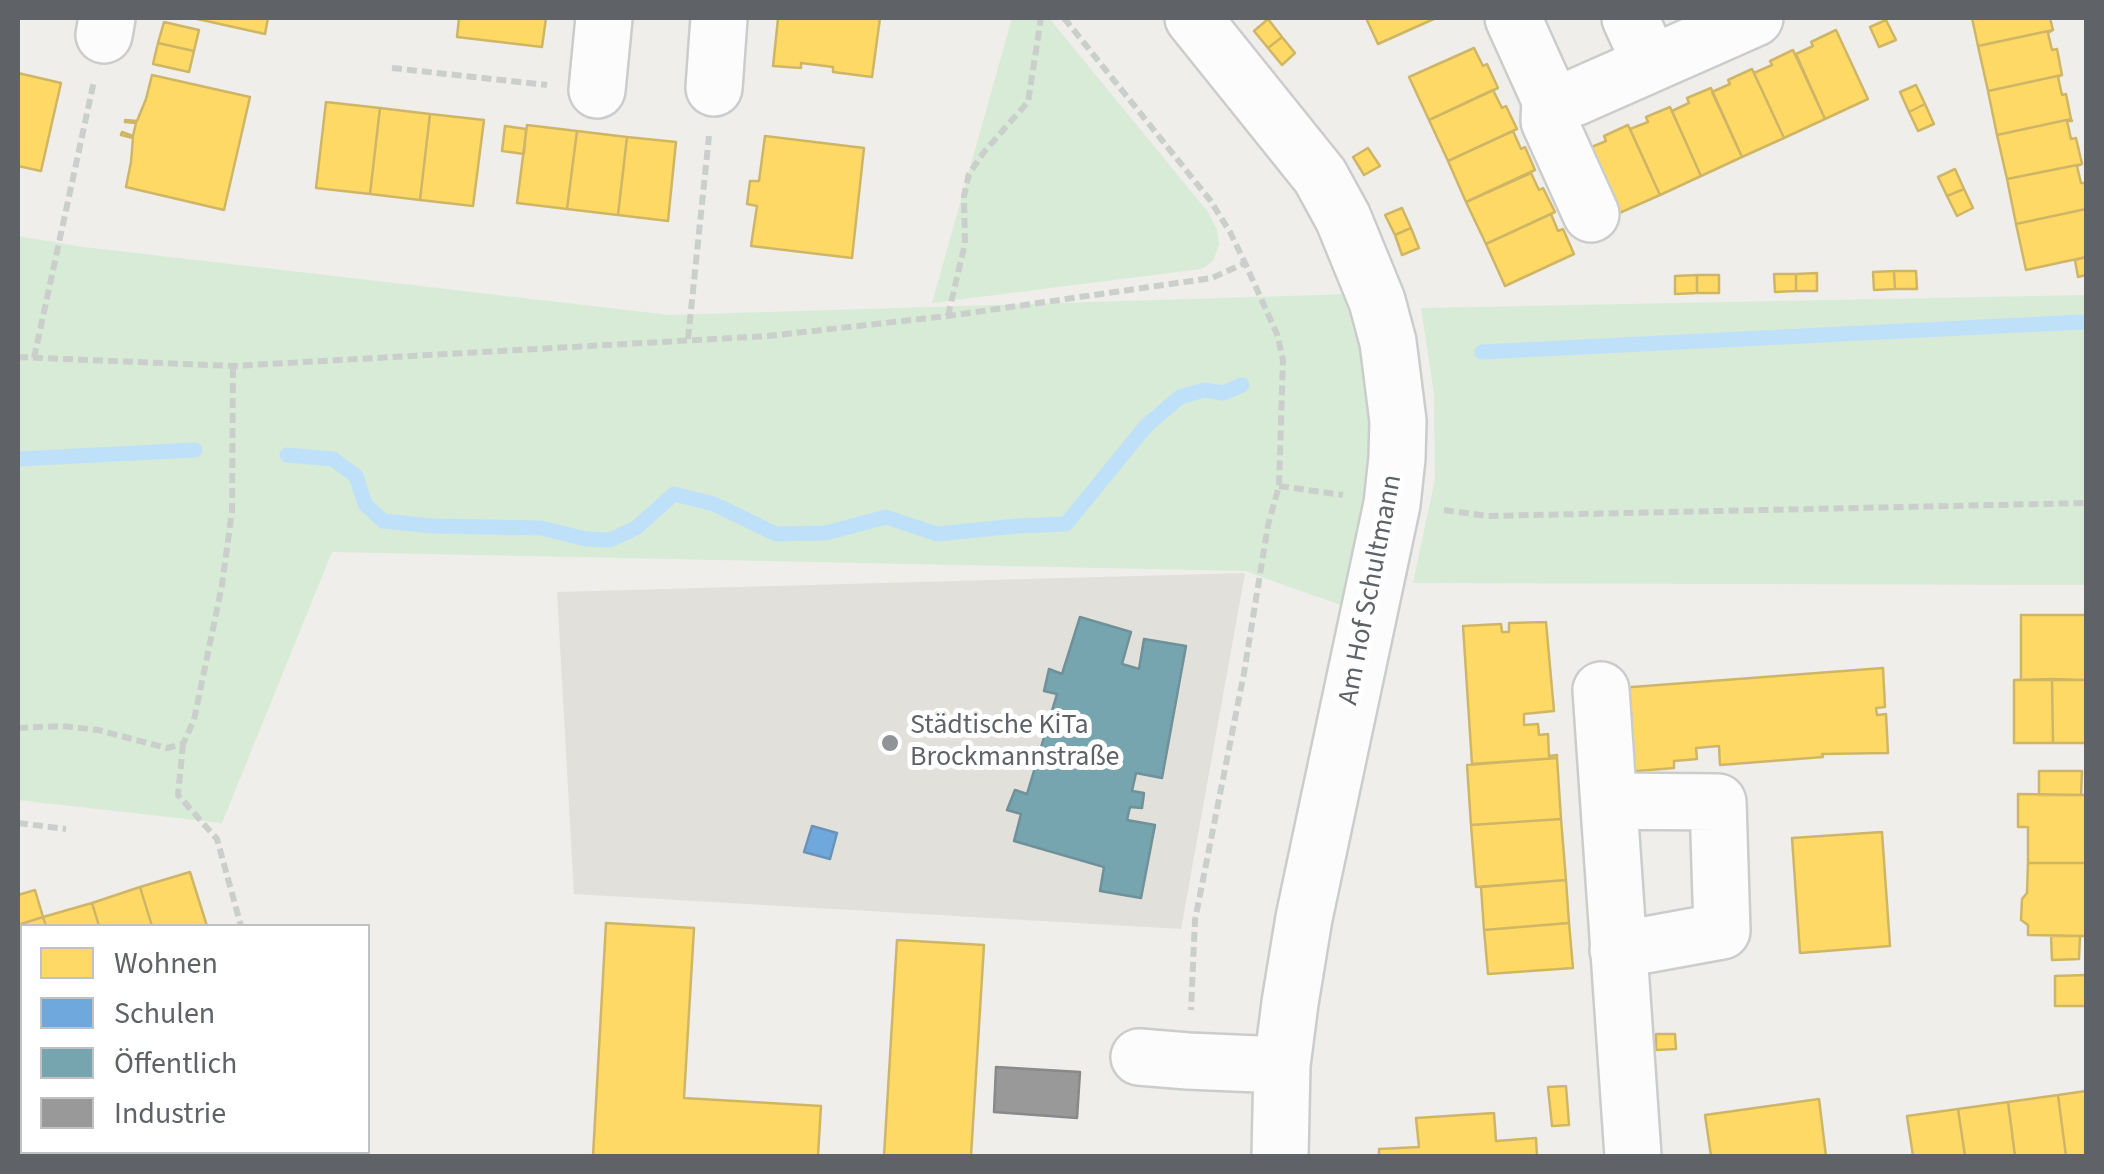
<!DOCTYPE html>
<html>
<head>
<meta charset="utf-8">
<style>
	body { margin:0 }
	#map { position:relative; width:2104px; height:1174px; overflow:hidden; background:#efeeea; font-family:"Source Sans 3",sans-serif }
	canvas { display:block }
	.frame { position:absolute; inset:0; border:20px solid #5f6368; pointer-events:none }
	.legend { position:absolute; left:20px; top:924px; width:350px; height:230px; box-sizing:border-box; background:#fff; border:2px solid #bfc1c3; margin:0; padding:12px 18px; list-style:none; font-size:30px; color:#5f6368 }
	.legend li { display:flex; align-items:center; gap:20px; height:50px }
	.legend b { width:50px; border:2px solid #bfc1c3 }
</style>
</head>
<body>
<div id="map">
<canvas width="2104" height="1174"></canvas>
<div class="frame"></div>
<ul class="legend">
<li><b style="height:28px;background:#ffd966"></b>Wohnen</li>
<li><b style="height:28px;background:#6fa8dc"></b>Schulen</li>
<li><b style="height:28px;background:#76a5af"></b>Öffentlich</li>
<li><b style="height:28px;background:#999"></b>Industrie</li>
</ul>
</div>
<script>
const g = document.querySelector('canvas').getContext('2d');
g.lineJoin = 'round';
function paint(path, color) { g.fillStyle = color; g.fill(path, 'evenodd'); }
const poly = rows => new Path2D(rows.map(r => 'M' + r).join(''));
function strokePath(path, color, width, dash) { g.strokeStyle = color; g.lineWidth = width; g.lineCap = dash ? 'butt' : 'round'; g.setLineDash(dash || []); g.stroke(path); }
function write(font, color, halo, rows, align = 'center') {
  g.font = font + ' "Source Sans 3",sans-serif'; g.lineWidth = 10; g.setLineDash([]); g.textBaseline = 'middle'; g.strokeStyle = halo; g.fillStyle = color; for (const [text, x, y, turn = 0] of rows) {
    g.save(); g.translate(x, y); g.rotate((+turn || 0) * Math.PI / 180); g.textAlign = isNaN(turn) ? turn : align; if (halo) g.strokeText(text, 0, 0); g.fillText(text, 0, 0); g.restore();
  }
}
paint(poly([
	[1245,573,1181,929,574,894,557,592]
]), '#e2e0da');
paint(poly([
	[1012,18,1049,18,1208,212,1217,230,1219,244,1214,259,1207,266,1201,269,932,303],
	[18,236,84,247,670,315,1351,294,1372,401,1370,486,1346,607,1245,571,332,552,222,823,18,800],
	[2086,295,2086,585,1413,583,1435,479,1434,394,1421,308]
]), '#d8ebd6');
const homes = poly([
	[193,18,268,18,265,34,193,18],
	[459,18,546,18,542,47,457,37,459,18],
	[770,18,880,18,872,77,833,72,833,67,801,63,801,68,773,66,778,19,770,18],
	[1366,18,1436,18,1378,44,1366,18],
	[1972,18,2050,18,2053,30,1978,46,1972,18],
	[1268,19,1282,37,1268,48,1254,31,1268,19],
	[1886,20,1896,40,1879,47,1870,27,1886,20],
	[164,22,199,30,194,51,158,43,164,22],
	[1836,30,1868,99,1825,119,1796,54,1813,46,1811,42,1836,30],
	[2053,30,2048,33,2052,50,2057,49,2062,75,1988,91,1978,46,2053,30],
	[1282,37,1295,53,1282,65,1268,48,1282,37],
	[158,43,194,51,189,72,153,64,158,43],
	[1474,48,1483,66,1487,64,1498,88,1429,120,1409,77,1474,48],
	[1793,50,1825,119,1784,138,1754,73,1772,65,1770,61,1793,50],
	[1752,69,1784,138,1742,157,1712,92,1730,84,1728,80,1752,69],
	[18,73,61,83,41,171,18,166,18,73],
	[152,75,250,97,224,210,126,187,131,162,133,138,121,135,122,132,133,136,136,123,125,122,125,120,137,121,146,99,152,75],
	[2062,75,2058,77,2062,95,2066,94,2071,119,1997,135,1988,91,2062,75],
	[1916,85,1925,104,1909,112,1900,92,1916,85],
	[1711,88,1742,157,1701,176,1672,111,1689,103,1687,98,1711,88],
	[1493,90,1502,108,1506,106,1517,129,1448,161,1429,120,1493,90],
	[326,102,380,108,370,194,316,188,326,102],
	[1925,104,1934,124,1918,131,1909,112,1925,104],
	[1670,107,1701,176,1660,195,1630,129,1648,122,1646,117,1670,107],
	[380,108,430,114,420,200,370,194,380,108],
	[430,114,484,120,473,206,420,200,430,114],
	[2071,119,2072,121,2067,121,2071,139,2076,138,2082,164,2007,179,1997,135,2071,119],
	[527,125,577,131,567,209,517,203,527,125],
	[1628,125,1660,195,1617,214,1587,149,1606,141,1604,136,1628,125],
	[505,126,526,129,524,154,502,151,505,126],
	[577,131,627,137,618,215,567,209,577,131],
	[1513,131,1521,149,1525,147,1535,170,1466,202,1448,161,1513,131],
	[765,136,864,148,852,258,751,246,757,206,747,204,750,181,759,181,765,136],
	[627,137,676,142,668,221,618,215,627,137],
	[1368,148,1380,166,1364,175,1353,157,1368,148],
	[2082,164,2077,166,2081,183,2085,183,2086,209,2016,224,2007,179,2082,164],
	[1955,169,1964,189,1947,196,1938,177,1955,169],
	[1531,173,1539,190,1543,188,1555,212,1486,244,1466,202,1531,173],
	[1964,189,1973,208,1957,216,1947,196,1964,189],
	[1402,208,1411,228,1395,235,1385,215,1402,208],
	[2086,209,2086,257,2026,270,2016,224,2086,209],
	[1551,214,1558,231,1563,229,1574,254,1505,286,1486,244,1551,214],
	[1411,228,1419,248,1402,255,1395,235,1411,228],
	[2086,257,2086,275,2078,277,2075,260,2086,257],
	[1894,271,1895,289,1874,290,1873,272,1894,271],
	[1894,271,1916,271,1917,289,1895,289,1894,271],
	[1817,273,1817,291,1796,291,1796,274,1817,273],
	[1774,274,1796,274,1796,291,1775,292,1774,274],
	[1697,275,1719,275,1719,293,1697,293,1697,275],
	[1697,275,1697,293,1675,294,1675,276,1697,275],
	[2021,615,2086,615,2086,680,2021,680,2021,615],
	[1546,622,1554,711,1524,714,1524,725,1538,724,1539,735,1548,734,1549,756,1557,755,1557,758,1472,764,1463,626,1501,624,1502,632,1509,632,1509,623,1546,622],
	[1883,668,1885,707,1876,708,1877,715,1886,714,1888,753,1822,754,1823,757,1720,765,1719,746,1696,748,1697,759,1674,761,1674,768,1625,772,1619,688,1883,668],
	[2052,679,2086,680,2086,743,2053,743,2052,679],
	[2052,679,2053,743,2014,743,2014,680,2052,679],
	[1557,758,1561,819,1471,825,1467,765,1557,758],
	[2039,771,2082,771,2081,795,2039,795,2039,771],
	[2018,794,2086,795,2086,863,2028,863,2028,827,2018,827,2018,794],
	[1561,819,1566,880,1476,887,1471,825,1561,819],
	[1882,832,1890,946,1800,953,1792,838,1882,832],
	[2028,863,2086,863,2086,936,2028,935,2028,925,2021,920,2022,899,2027,893,2028,863],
	[190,872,207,926,152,926,140,887,190,872],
	[1566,880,1569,923,1484,930,1481,887,1566,880],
	[140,887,152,926,99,926,92,903,140,887],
	[35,890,43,917,18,925,18,895,35,890],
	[92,903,99,926,46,926,43,917,92,903],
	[43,917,46,926,22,926,22,1014,20,1015,18,1005,18,925,43,917],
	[606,923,694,928,684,1098,821,1106,818,1156,593,1156,606,923],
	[1569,923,1573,968,1488,974,1484,930,1569,923],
	[2051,936,2080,936,2079,959,2052,960,2051,936],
	[897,940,984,945,971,1156,884,1156,897,940],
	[2086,975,2086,1006,2055,1006,2055,976,2086,975],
	[1656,1034,1675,1034,1676,1049,1656,1050,1656,1034],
	[1566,1086,1569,1125,1552,1126,1548,1087,1566,1086],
	[2086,1091,2086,1156,2066,1156,2058,1095,2086,1091],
	[2058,1095,2066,1156,2015,1156,2008,1102,2058,1095],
	[1819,1099,1826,1156,1711,1156,1705,1115,1819,1099],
	[2008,1102,2015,1156,1965,1156,1958,1109,2008,1102],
	[1958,1109,1965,1156,1913,1156,1907,1116,1958,1109],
	[1494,1113,1496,1141,1536,1138,1537,1156,1379,1156,1379,1149,1419,1147,1416,1118,1494,1113],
	[111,1152,224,1152,208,1156,113,1156,111,1152]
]);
paint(homes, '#ffd966');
strokePath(homes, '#cfb667', 2.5);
const schools = poly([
	[812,826,837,833,830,859,804,852,812,826]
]);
paint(schools, '#6fa8dc');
strokePath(schools, '#6a93b9', 2.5);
const public = poly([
	[1080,617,1131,632,1122,664,1139,669,1144,639,1186,646,1162,778,1136,773,1132,791,1144,793,1142,808,1130,807,1127,820,1155,825,1141,898,1100,891,1104,867,1014,841,1021,814,1007,810,1015,790,1027,794,1057,694,1044,691,1049,669,1062,674,1080,617]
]);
paint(public, '#76a5af');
strokePath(public, '#6f919a', 2.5);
const industry = poly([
	[996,1067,1080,1072,1077,1118,994,1112,996,1067]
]);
paint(industry, '#999');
strokePath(industry, '#88898a', 2.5);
strokePath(poly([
	[1482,352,2083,322],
	[287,455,333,459,356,476,365,504,383,521,432,526,541,528,586,539,610,540,636,528,674,494,714,504,776,534,826,533,886,517,937,534,1017,526,1066,524,1146,426,1180,397,1204,390,1223,393,1242,385],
	[18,459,195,450]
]), '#bfe0f9', 15);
const minor = poly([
	[1193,18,1320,176,1343,218,1377,301,1388,342,1398,421,1397,458,1392,504,1304,918,1290,1003,1282,1065,1280,1156],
	[1513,18,1550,100,1549,121,1591,214],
	[1630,18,1651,64],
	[104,35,107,18],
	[714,88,719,18],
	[597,90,604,18],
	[1550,100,1574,98,1755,18],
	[1601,690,1633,1156],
	[1609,801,1718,802,1722,931,1618,950],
	[1139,1057,1188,1061,1282,1065],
	[22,1069,22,1070],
	[47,1152,48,1156]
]);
strokePath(minor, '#cbcccc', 60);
strokePath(poly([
	[1064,18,1210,200,1230,232,1245,263],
	[392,68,547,85],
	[948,316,965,243,964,196,969,174,984,152,1028,102,1041,18],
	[688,339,709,136],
	[18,357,233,366,768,336,948,316,1212,278,1245,263,1277,334,1283,360,1279,486,1268,525,1244,673,1195,920,1191,1010],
	[34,358,94,81],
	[1279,486,1343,495],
	[1444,510,1488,516,2086,503],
	[18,728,62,726,98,730,167,748,183,744,194,720,222,585,232,511,233,366],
	[183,744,178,795,217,839,241,926],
	[18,823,66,829],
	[308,1152,309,1156]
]), '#cacfcc', 6, [10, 5]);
strokePath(minor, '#fdfcfc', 55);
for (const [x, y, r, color] of [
	[890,743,10,"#919496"]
]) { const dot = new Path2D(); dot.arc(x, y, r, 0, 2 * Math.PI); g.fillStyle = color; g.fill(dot); strokePath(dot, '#fff', 4); }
write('28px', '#5f6368', '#fff', [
	["Am Hof Schultmann",1372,590,-79]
]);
write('28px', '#5f6368', '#fff', [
	["Städtische KiTa",910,727],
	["Brockmannstraße",910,759]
], 'left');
</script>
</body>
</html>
